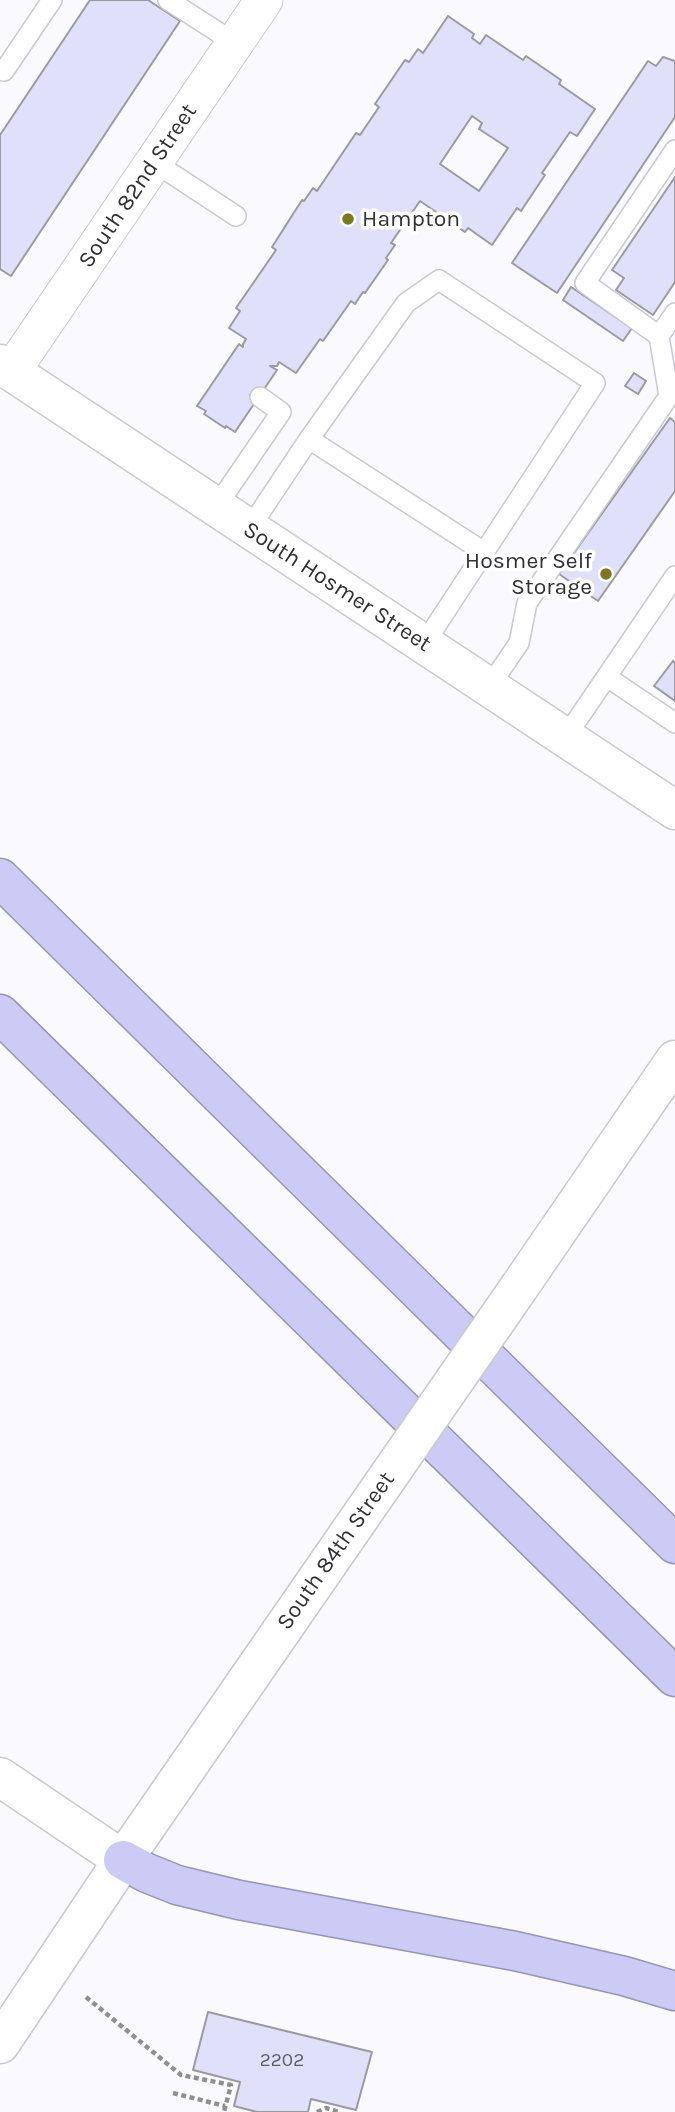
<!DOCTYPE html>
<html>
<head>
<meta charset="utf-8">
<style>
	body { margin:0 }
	canvas { display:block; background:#f9f9fe }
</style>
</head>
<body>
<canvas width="675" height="2112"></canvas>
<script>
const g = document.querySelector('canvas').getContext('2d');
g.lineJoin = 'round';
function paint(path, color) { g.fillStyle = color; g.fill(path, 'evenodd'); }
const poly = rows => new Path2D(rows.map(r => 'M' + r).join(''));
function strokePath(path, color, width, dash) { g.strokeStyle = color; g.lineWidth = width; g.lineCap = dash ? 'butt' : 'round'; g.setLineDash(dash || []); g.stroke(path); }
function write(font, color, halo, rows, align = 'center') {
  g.font = font + ' Karla,sans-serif'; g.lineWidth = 7; g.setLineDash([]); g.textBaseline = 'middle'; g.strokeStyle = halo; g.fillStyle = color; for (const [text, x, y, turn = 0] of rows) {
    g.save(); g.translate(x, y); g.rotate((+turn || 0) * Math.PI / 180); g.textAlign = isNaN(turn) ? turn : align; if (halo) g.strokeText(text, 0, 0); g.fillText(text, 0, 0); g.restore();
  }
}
const building = poly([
	[90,0,148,0,180,21,11,276,0,269,0,135,90,0],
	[448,16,474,34,472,38,480,44,486,35,523,60,526,56,561,80,559,84,595,109,577,136,570,132,542,173,545,175,521,211,517,208,492,245,468,228,465,232,420,201,391,243,395,245,386,258,388,260,365,293,363,292,355,304,351,301,323,341,320,339,296,373,279,362,277,366,270,366,277,370,235,432,226,426,225,428,204,414,206,411,197,406,239,344,243,347,243,344,246,339,229,328,240,311,236,308,276,250,272,247,302,200,304,201,313,188,317,191,356,133,360,135,379,107,375,104,405,60,409,62,418,49,423,53,448,16],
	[472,116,482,123,479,129,508,148,479,191,440,164,472,116],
	[663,57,675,61,675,117,557,293,512,263,648,61,656,66,663,57],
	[675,177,675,282,653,315,616,290,624,278,612,270,675,177],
	[571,287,632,328,623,341,563,300,571,287],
	[634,373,646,381,638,394,625,386,634,373],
	[670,418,675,422,675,491,598,601,559,574,670,418],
	[673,661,675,663,675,701,654,686,673,661],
	[208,2012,372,2052,356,2110,311,2099,308,2112,257,2112,234,2106,240,2082,193,2070,208,2012]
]);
paint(building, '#e1e0fa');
strokePath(building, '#9a9aa0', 2);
const service = poly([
	[168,0,235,43],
	[4,71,52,0],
	[154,162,236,216],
	[659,336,675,313],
	[309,439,484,552],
	[216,507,281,412,260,397],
	[249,529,309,439,406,303,439,280,595,383,424,644],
	[607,677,675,723],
	[489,687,519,643,527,603,669,396,659,336,585,283,675,150],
	[565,738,675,576]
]);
const minor = poly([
	[11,372,264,0]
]);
const secondary = poly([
	[0,364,675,810],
	[520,1286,675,1060],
	[0,1777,123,1860],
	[0,2044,123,1860,347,1536]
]);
const motorway = poly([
	[0,878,675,1544],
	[0,1014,675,1677],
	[123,1860,147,1873,177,1885,239,1900,515,1951,624,1976,675,1991]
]);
strokePath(service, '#c9c9cf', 22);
strokePath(minor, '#c9c9cf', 39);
strokePath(secondary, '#c9c9cf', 41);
strokePath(motorway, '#9695b2', 41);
strokePath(poly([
	[86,1997,181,2075,231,2085,224,2112],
	[173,2093,225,2106],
	[317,2112,326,2108,339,2112]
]), '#8f8f93', 4.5, [5, 3.5]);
strokePath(service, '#fff', 19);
strokePath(minor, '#fff', 37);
strokePath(secondary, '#fff', 38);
strokePath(motorway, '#cccbf6', 38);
const secondaryBridge = poly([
	[347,1536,520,1286]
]);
strokePath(secondaryBridge, '#c9c9cf', 41, []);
strokePath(secondaryBridge, '#fff', 38);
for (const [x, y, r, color] of [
	[348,219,7,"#7c781d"],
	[606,574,7,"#7c781d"]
]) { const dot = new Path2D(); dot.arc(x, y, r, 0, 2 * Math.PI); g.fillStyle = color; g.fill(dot); strokePath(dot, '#fff', 2.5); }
write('19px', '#5d5d66', null, [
	["2202",282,2061]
]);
write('23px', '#313134', '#fff', [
	["South 82nd Street",138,186,-56],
	["South Hosmer Street",337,587,33],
	["South 84th Street",336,1551,-55]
]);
write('23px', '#313134', '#fff', [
	["Hampton",362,219],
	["Hosmer Self",592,561,"right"],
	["Storage",592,587,"right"]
], 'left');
</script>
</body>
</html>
